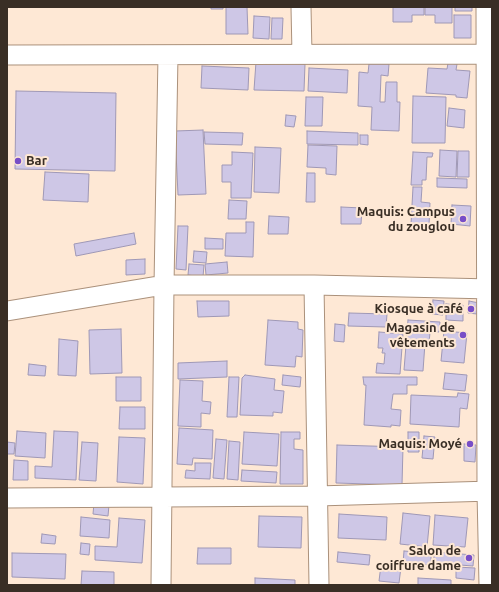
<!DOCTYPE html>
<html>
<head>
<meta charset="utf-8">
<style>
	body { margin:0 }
	#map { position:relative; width:499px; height:592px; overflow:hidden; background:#fee8d5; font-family:Ubuntu,sans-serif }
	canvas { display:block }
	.frame { position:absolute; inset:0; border:8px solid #392e25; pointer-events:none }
</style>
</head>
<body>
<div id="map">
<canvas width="499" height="592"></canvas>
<div class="frame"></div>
</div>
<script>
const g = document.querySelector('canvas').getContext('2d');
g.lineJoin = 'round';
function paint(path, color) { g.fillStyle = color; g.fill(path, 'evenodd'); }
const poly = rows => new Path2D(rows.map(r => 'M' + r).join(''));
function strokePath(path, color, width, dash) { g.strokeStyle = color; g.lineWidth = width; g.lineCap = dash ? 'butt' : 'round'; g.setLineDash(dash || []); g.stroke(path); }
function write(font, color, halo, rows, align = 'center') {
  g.font = font + ' Ubuntu,sans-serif'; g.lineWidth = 4; g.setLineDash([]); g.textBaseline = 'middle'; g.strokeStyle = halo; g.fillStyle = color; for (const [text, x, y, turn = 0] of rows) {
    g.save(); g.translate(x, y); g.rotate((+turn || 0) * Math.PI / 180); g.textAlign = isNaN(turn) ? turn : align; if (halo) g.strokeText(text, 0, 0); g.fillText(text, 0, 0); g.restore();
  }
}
const building = poly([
	[211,7,223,7,223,9,211,9,211,7],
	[226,7,247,7,248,34,226,34,226,7],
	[393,7,424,7,424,15,412,15,412,22,393,22,393,7],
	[425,7,452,7,452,23,435,23,435,15,425,15,425,7],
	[455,7,472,7,472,11,455,11,455,7],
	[454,15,471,15,471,38,454,38,454,15],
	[254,16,270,17,269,39,253,38,254,16],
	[272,18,283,18,282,39,271,39,272,18],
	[256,62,305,64,304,91,254,90,256,62],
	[448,63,457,64,456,70,470,71,467,98,456,97,456,95,426,93,428,68,447,69,448,63],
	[369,64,389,64,388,76,381,75,380,102,385,102,386,82,397,82,397,102,400,102,399,131,371,130,372,107,358,106,359,72,368,73,369,64],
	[202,66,249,68,248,90,201,88,202,66],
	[309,68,348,70,347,93,308,91,309,68],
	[16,91,116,93,115,171,15,169,16,91],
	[413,96,446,97,445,143,412,143,413,96],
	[306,97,323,97,322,126,305,126,306,97],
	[449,108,465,110,464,128,447,126,449,108],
	[286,115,296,116,294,127,285,126,286,115],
	[203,130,206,194,178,195,175,131,203,130],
	[307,131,358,133,358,145,307,144,307,131],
	[204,132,243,133,242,145,205,144,204,132],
	[360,135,368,135,368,145,360,144,360,135],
	[308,145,337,146,336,175,326,174,326,168,307,167,308,145],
	[255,147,281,148,279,193,254,192,255,147],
	[440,150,457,151,456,177,439,176,440,150],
	[458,151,469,151,469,177,457,177,458,151],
	[232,152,253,153,251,198,231,198,231,182,222,182,222,165,232,165,232,152],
	[413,152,433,153,432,157,427,157,426,180,422,180,422,185,411,185,413,152],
	[45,172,89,174,88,202,43,200,45,172],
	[307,173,315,173,315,202,306,202,307,173],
	[437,178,467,179,467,188,437,187,437,178],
	[413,187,422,187,421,202,430,203,429,225,411,224,413,187],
	[229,200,247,201,246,219,228,219,229,200],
	[452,205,471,206,470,226,451,224,452,205],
	[341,207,362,208,361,224,341,224,341,207],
	[269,216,289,217,288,234,268,234,269,216],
	[246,222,254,222,253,257,225,256,226,233,246,233,246,222],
	[178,226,188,226,186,270,176,269,178,226],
	[134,233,136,244,76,256,74,244,134,233],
	[205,238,223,239,223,249,205,249,205,238],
	[194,251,207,252,206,263,193,262,194,251],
	[145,259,145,274,126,275,126,260,145,259],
	[227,262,228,273,206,275,205,264,227,262],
	[189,264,204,265,203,277,188,275,189,264],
	[433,300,444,301,443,315,432,314,433,300],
	[197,301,229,301,229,316,198,317,197,301],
	[469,301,479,303,477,314,468,313,469,301],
	[446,304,463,305,463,321,446,320,446,304],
	[349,313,387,314,386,327,348,326,349,313],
	[268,320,298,322,298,329,303,330,302,357,296,356,295,367,265,365,268,320],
	[408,320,440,322,439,332,430,332,429,344,425,343,423,371,404,370,408,320],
	[335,324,345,325,344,342,334,341,335,324],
	[121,329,122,373,90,374,89,330,121,329],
	[444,331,467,333,464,363,441,361,444,331],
	[379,332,403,334,400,374,376,373,377,363,384,364,385,353,382,353,383,348,378,348,379,332],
	[59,339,78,341,76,376,58,375,59,339],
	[227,361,227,377,178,379,178,363,227,361],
	[29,364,46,366,45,376,28,375,29,364],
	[445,373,467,375,465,391,443,389,445,373],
	[245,375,275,379,274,390,284,391,282,413,273,412,273,416,240,415,242,378,245,375],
	[283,375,301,377,300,387,282,385,283,375],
	[116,377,141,377,141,401,116,401,116,377],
	[229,377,239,377,237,417,227,417,229,377],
	[363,377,417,377,417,385,407,385,407,394,393,394,391,409,401,410,400,426,391,425,391,427,364,425,366,385,364,385,363,377],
	[180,380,203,381,202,401,211,402,210,414,201,413,201,427,178,426,180,380],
	[458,393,469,394,467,409,460,408,459,427,410,424,411,395,457,397,458,393],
	[120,407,145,407,145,429,119,429,120,407],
	[179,428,213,430,212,459,193,458,192,465,177,464,179,428],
	[17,431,46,433,45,458,15,456,17,431],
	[54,431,78,432,76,480,35,478,35,466,52,467,54,431],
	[244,432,279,434,277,466,242,464,244,432],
	[281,432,300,432,300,439,294,439,294,449,303,450,303,484,280,484,281,432],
	[408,432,419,432,419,452,408,452,408,432],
	[424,436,435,437,433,459,422,458,424,436],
	[119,437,145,438,143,484,117,482,119,437],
	[216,439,227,440,224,479,213,478,216,439],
	[229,441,240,442,238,480,227,479,229,441],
	[7,442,15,443,14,454,7,454,7,442],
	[82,442,98,443,96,481,79,480,82,442],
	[464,444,476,445,475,462,464,461,464,444],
	[337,445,403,447,402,485,336,483,337,445],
	[14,460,28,461,28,480,13,480,14,460],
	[195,463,211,463,210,479,185,478,186,470,195,471,195,463],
	[242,470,277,472,276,483,241,481,242,470],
	[94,503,109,505,108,516,93,514,94,503],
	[403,513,430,516,427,547,400,544,403,513],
	[339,514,387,517,386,540,338,538,339,514],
	[435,515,468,518,465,547,433,545,435,515],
	[259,516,302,517,301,548,258,547,259,516],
	[81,517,110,520,109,538,80,536,81,517],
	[119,518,145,520,142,563,95,560,95,546,117,547,119,518],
	[42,534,56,536,55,544,41,543,42,534],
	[81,543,90,544,89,555,80,554,81,543],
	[198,548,231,548,231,564,197,564,198,548],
	[404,551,431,553,431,565,403,563,404,551],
	[338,552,370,555,369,565,337,562,338,552],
	[434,552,474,555,473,566,434,563,434,552],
	[12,553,66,554,65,579,12,577,12,553],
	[381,565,401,567,399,583,379,581,381,565],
	[456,567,475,568,474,580,456,578,456,567],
	[82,571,114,572,114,585,81,585,82,571],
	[255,578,295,580,295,585,255,585,255,578],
	[418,578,451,580,451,585,418,585,418,578]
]);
paint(building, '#cec7e6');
strokePath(building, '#9f98b6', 1);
const minor = poly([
	[301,7,302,54],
	[486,7,487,492,489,585],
	[7,55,486,54],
	[314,285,319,585],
	[7,311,164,285,314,285,492,289],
	[7,498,317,496,492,491],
	[161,585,164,285,168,55]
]);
strokePath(minor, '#ab917b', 21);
strokePath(minor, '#fff', 19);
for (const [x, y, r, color] of [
	[18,161,4,"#784ec7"],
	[463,219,4,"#784ec7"],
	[471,309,4,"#784ec7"],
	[463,335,4,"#784ec7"],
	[470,444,4,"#784ec7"],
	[469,558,4,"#784ec7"]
]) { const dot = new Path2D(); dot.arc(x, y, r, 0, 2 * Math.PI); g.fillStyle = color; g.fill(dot); strokePath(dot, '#fee8d5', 1.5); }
write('bold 13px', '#392e25', '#fee8d5', [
	["Bar",26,161,"left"],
	["Maquis: Campus",455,212],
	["du zouglou",455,227],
	["Kiosque à café",463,309],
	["Magasin de",455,328],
	["vêtements",455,343],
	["Maquis: Moyé",462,444],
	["Salon de",461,551],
	["coiffure dame",461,566]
], 'right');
</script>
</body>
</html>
